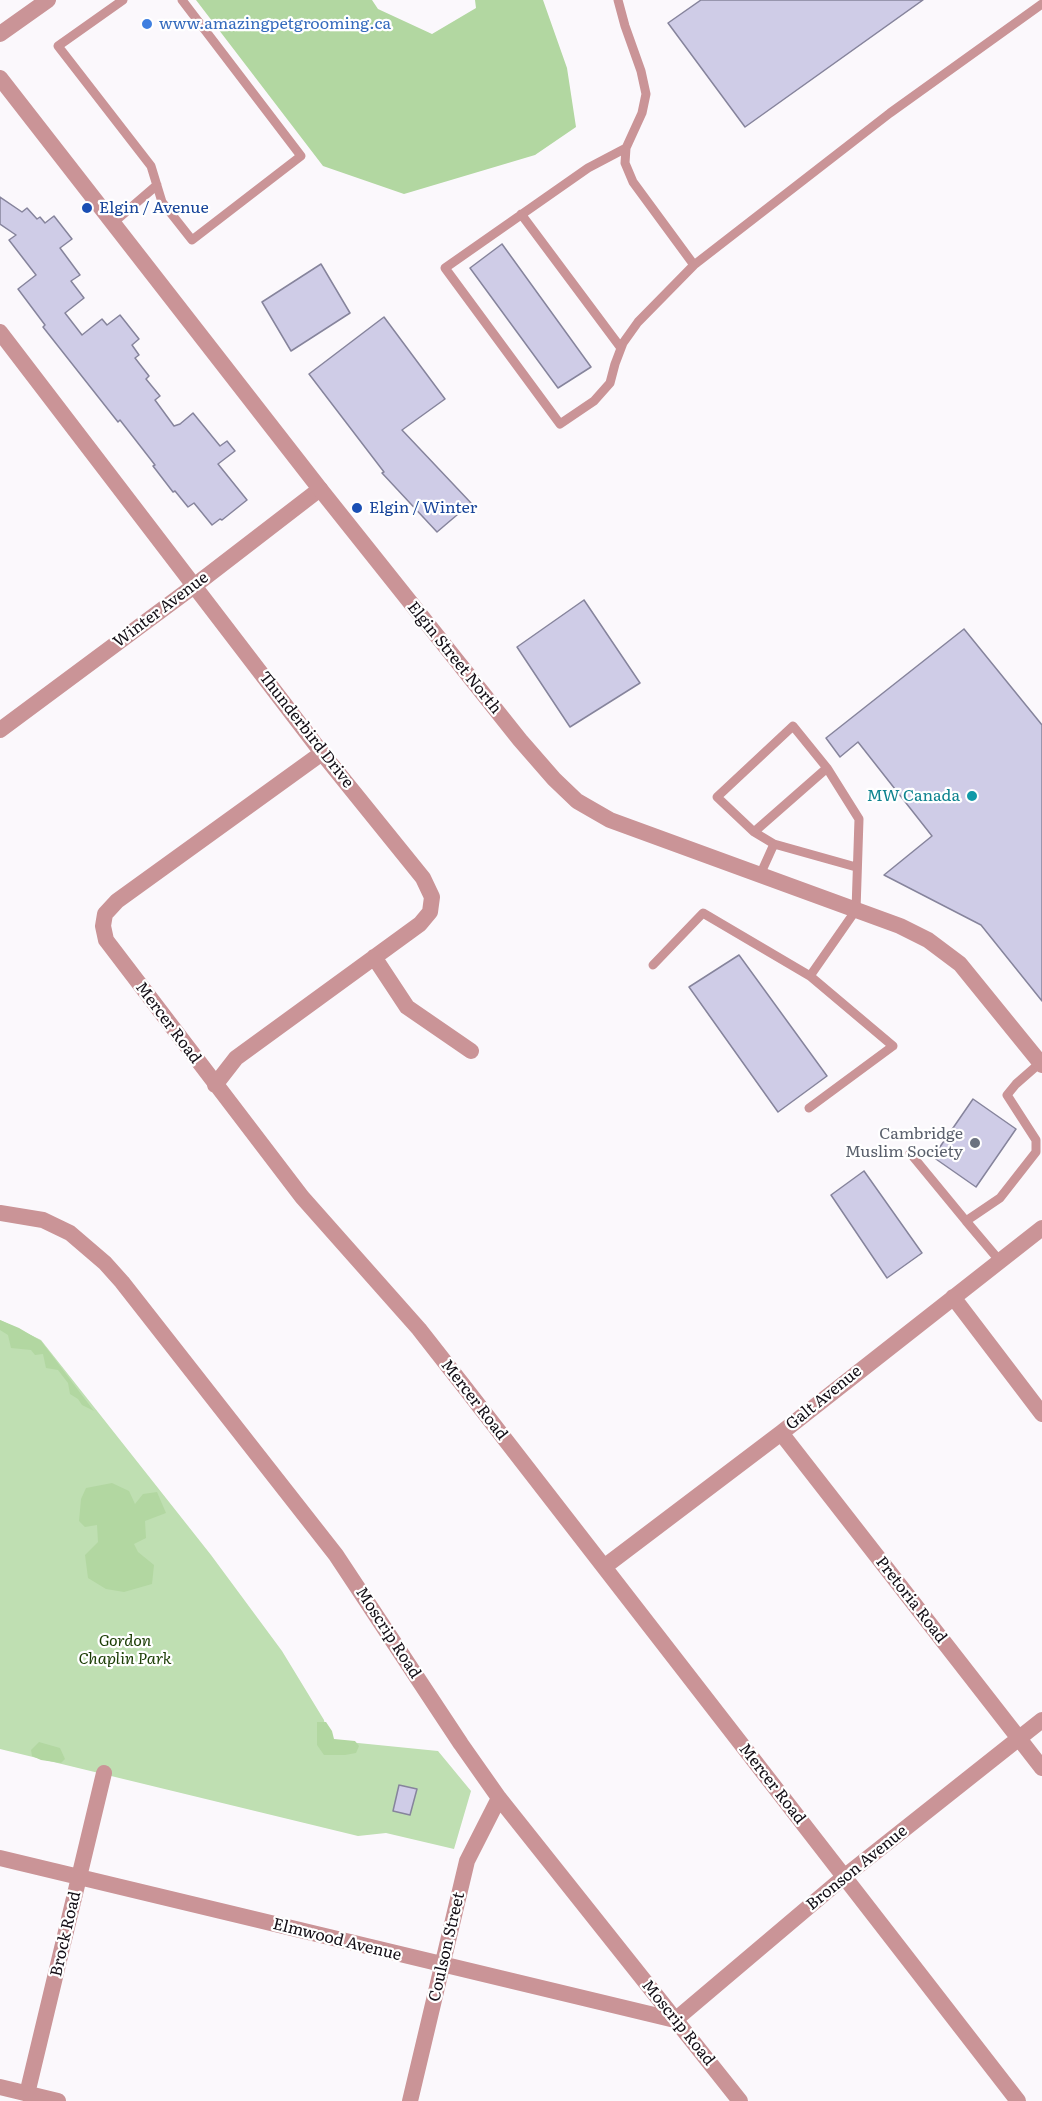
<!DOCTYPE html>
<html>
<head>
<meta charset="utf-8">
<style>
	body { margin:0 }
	canvas { display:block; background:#fbf8fc }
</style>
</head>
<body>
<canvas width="1042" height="2101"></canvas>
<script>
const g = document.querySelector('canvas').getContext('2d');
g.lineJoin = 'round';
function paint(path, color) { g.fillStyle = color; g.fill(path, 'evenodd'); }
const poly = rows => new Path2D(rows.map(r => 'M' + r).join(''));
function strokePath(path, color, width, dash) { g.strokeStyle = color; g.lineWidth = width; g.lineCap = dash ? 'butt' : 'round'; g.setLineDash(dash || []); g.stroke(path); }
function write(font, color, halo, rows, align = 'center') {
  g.font = font + ' Literata,serif'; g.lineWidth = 4.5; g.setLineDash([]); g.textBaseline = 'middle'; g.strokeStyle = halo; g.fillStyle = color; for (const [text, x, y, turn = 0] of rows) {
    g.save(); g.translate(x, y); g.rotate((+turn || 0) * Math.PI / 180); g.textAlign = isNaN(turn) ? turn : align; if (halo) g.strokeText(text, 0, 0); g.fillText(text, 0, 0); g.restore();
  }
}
paint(poly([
	[0,1320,41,1340,211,1555,282,1651,324,1720,328,1740,438,1751,471,1791,454,1849,386,1833,358,1836,0,1749]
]), '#bfdfb2');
paint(poly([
	[196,0,372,0,378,9,432,34,476,8,475,0,543,0,567,68,576,127,535,155,404,194,323,166],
	[0,1320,19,1328,41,1341,94,1411,82,1405,78,1399,70,1394,68,1383,58,1370,46,1368,43,1354,35,1355,31,1350,11,1348,8,1335,0,1330],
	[112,1483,129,1491,135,1504,143,1494,157,1492,166,1513,145,1521,146,1538,134,1544,138,1552,154,1565,152,1584,124,1592,106,1589,88,1578,85,1555,98,1542,97,1525,85,1527,79,1521,81,1499,86,1488],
	[317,1722,326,1722,332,1731,334,1739,355,1741,359,1746,356,1753,345,1755,324,1755,317,1745],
	[39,1742,60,1748,65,1759,61,1763,41,1760,32,1756,31,1750]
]), '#b2d7a1');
const building = poly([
	[701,0,923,0,745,127,668,23,701,0],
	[0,197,22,212,27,208,37,219,40,217,45,223,54,216,72,239,60,248,80,275,71,281,84,298,65,313,82,335,102,319,107,325,120,315,139,339,132,345,139,355,135,358,149,376,146,379,160,396,155,400,174,426,180,424,193,413,220,446,227,441,235,451,218,464,247,500,222,520,220,519,212,525,194,503,188,507,175,491,173,492,153,466,155,465,120,420,118,422,43,327,45,325,18,289,36,275,9,240,16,235,0,224,0,197],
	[502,244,591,367,558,388,470,268,502,244],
	[321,264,350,313,291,351,262,302,321,264],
	[384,317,445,399,402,430,471,503,437,532,382,473,384,472,309,374,384,317],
	[584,600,640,683,570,727,517,647,584,600],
	[964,629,1042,725,1042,1001,981,925,884,875,932,836,858,742,840,757,826,738,964,629],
	[739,955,827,1076,778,1112,689,987,739,955],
	[973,1099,1016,1129,976,1187,933,1157,973,1099],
	[864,1171,922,1253,887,1278,831,1195,864,1171],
	[399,1785,417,1789,410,1815,393,1811,399,1785]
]);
paint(building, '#cfcce7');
strokePath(building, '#86849c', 1.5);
strokePath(poly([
	[123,0,58,46,151,166,162,202,192,240,301,156,182,0],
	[618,0,625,26,641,71,646,94,642,113,626,148,625,163,633,182,694,265,890,113,1042,4],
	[626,148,588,168,445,268,560,424,594,401,610,383,615,364,623,343,638,322,694,265],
	[521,214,621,348],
	[113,223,157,185],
	[754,832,827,768],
	[774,844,856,867],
	[760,875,774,844,754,832,717,797,793,726,827,768,859,819,856,910,810,976],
	[653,965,703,913,810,976,893,1046,809,1108],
	[910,1153,966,1221],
	[999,1260,966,1221,1000,1198,1036,1152,1036,1140,1007,1095,1016,1084,1040,1063]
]), '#ca9497', 9);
strokePath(poly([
	[0,332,322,753,423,878,432,897,430,912,420,924,236,1058,215,1085],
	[0,730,194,586,320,489],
	[322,753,117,901,105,914,103,926,106,940,302,1197,419,1329,466,1389,1018,2101],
	[374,957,407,1007,471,1051],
	[0,1213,43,1220,70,1233,105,1263,122,1282,336,1555,461,1744,499,1798,740,2101],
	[953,1297,1042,1414],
	[781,1433,1042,1768],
	[604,1567,781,1433,1042,1228],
	[0,1858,675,2020],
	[675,2020,844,1877,1042,1720],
	[0,2087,58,2101],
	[27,2094,104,1773],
	[410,2101,467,1861,499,1798]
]), '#ca9497', 16);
strokePath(poly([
	[0,34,48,0],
	[0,78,320,489,520,740,554,779,577,801,610,820,900,926,928,940,960,964,1042,1065]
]), '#ca9497', 16);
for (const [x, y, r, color] of [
	[147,24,6,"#3f7fe0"],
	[87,208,6,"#1a4fb4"],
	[357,508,6,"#1a4fb4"],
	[972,796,6,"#0f9aa8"],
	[975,1143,6,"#6b7280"]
]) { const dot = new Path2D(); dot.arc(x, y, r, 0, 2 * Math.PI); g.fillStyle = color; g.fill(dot); strokePath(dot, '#fff', 2); }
write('16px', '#366cbe', '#fff', [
	["www.amazingpetgrooming.ca",159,24]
], 'left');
write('16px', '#164399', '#fff', [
	["Elgin / Avenue",99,208],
	["Elgin / Winter",369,508]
], 'left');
write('16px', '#130e16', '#fff', [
	["Winter Avenue",161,610,-37],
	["Elgin Street North",454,658,51],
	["Thunderbird Drive",306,730,52],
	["Mercer Road",168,1023,53],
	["Galt Avenue",824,1398,-39],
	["Mercer Road",474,1400,52],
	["Pretoria Road",911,1600,52],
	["Moscrip Road",388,1633,57],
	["Mercer Road",772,1784,52],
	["Bronson Avenue",857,1868,-39],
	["Brock Road",66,1934,-77],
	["Elmwood Avenue",337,1940,14],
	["Coulson Street",447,1947,-77],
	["Moscrip Road",678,2023,51]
]);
write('16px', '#0d838f', '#fff', [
	["MW Canada",960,796]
], 'right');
write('16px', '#5b616d', '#fff', [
	["Cambridge",963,1134],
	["Muslim Society",963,1152]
], 'right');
write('italic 16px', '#193b02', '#fff', [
	["Gordon",125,1641],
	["Chaplin Park",125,1659]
]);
</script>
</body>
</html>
